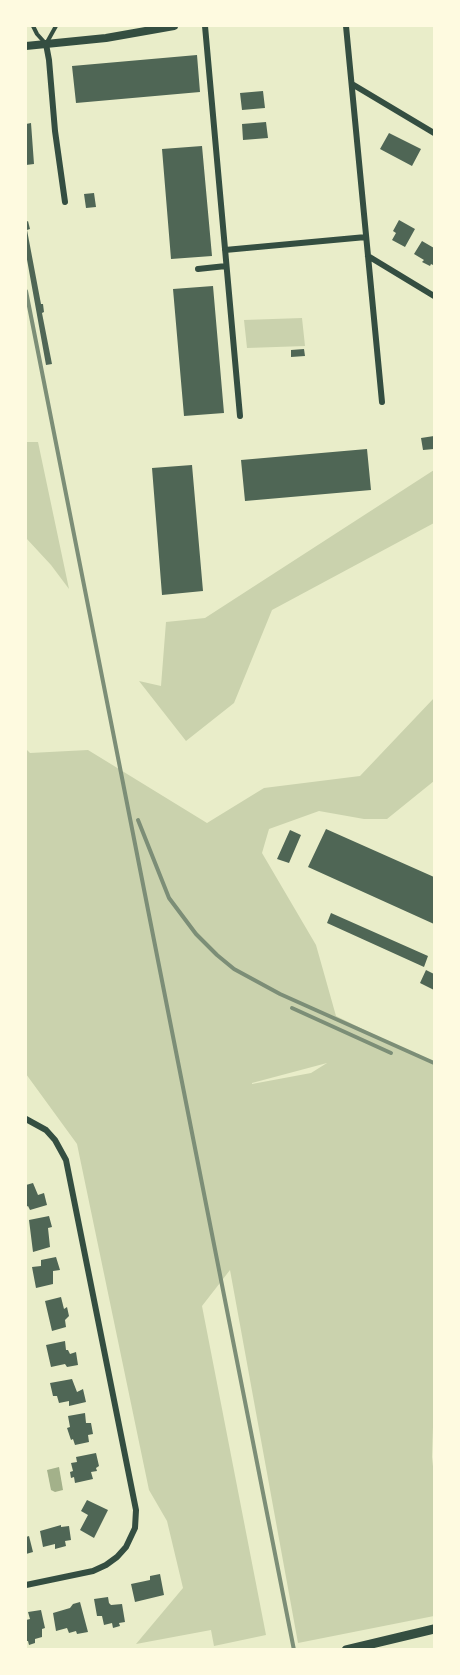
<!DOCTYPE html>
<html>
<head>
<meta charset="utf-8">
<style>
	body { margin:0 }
	#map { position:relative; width:460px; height:1675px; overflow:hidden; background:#e9edc9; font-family:Montserrat,sans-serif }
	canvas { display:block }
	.frame { position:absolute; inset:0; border:27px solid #fefae0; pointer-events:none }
</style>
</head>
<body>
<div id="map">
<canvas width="460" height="1675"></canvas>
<div class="frame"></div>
</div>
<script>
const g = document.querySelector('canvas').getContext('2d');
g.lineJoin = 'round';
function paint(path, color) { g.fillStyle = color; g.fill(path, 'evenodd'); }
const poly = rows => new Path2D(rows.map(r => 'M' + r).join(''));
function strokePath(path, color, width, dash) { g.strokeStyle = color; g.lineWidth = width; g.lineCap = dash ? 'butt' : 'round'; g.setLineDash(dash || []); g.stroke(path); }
paint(poly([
	[302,318,305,346,247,348,244,320],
	[26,442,38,442,69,589,51,565,26,538],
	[434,470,434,523,272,610,234,703,186,741,139,681,161,686,166,622,205,618],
	[434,698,434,781,387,819,364,819,319,811,269,829,262,853,316,945,336,1016,434,1064,434,1397,432,1457,434,1476,434,1616,298,1643,230,1270,202,1306,266,1635,214,1646,211,1630,136,1644,183,1588,167,1521,149,1490,77,1144,26,1074,26,749,30,753,88,750,207,823,264,788,360,776],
	[327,1063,311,1073,252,1084,252,1083]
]), '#cad2ad');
paint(poly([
	[59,1467,63,1490,55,1492,51,1490,47,1470]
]), '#a3b18a');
paint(poly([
	[197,55,200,92,76,103,72,66],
	[263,91,265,108,242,110,240,93],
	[266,122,268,138,243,140,242,124],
	[31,123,34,164,26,165,26,124],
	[389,133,421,149,412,166,380,149],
	[202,146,212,256,171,259,162,149],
	[94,193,96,207,86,208,84,194],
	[399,220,415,229,405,247,392,240,396,233,393,231],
	[28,221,30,229,27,230,41,304,43,304,44,312,42,313,52,364,46,365,26,254,26,222],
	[422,241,434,248,433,265,431,264,430,266,422,262,424,260,414,254],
	[213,286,224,413,184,416,173,289],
	[304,349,305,356,291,357,291,350],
	[434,436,434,449,423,450,421,438],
	[367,449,371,490,245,501,241,460],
	[192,465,203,591,162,595,152,468],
	[326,829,434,877,434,924,308,867],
	[290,830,301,835,289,863,277,859],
	[331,913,428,956,424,967,327,923],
	[426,970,434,974,434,990,420,983],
	[33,1183,38,1195,44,1193,47,1205,30,1210,28,1206,26,1207,26,1185],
	[49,1216,52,1227,48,1228,50,1247,33,1252,29,1220],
	[56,1257,60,1270,53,1271,53,1284,36,1288,32,1267,41,1266,41,1260],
	[61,1297,64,1309,67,1307,69,1316,65,1320,66,1327,52,1331,45,1301],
	[65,1341,66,1350,68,1350,70,1354,76,1352,78,1365,67,1367,65,1364,51,1367,46,1345],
	[72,1379,77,1392,83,1389,86,1402,69,1406,69,1401,59,1403,57,1396,53,1396,50,1383],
	[85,1413,86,1423,91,1423,93,1434,88,1435,89,1442,75,1445,73,1439,71,1440,67,1428,70,1427,68,1416],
	[96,1453,99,1466,96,1468,97,1471,91,1472,93,1479,75,1483,74,1477,71,1478,70,1472,73,1471,71,1463,77,1462,76,1457],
	[87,1500,108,1510,94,1538,80,1530,88,1515,81,1511],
	[61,1525,61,1527,69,1526,71,1540,65,1541,66,1546,55,1549,55,1544,43,1547,40,1531],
	[29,1536,33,1552,26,1554,26,1537],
	[160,1574,164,1595,135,1602,131,1584,150,1580,150,1576],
	[108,1597,109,1603,111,1605,122,1604,125,1622,119,1623,120,1626,113,1628,112,1623,104,1625,102,1616,97,1616,94,1599],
	[80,1602,88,1632,77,1634,76,1631,69,1633,67,1628,56,1631,53,1613,70,1608,73,1604],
	[41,1610,45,1628,42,1629,42,1637,35,1639,35,1643,29,1645,28,1641,26,1641,26,1620,30,1619,28,1612]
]), '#4f6655');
strokePath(poly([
	[33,26,37,34,46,44,56,26]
]), '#344e41', 4);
strokePath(poly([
	[205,26,240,416],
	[346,26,382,402],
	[46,44,49,60,55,131,65,202],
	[352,84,434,133],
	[225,250,366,237],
	[368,256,434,296],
	[198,269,226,266],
	[26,1119,46,1130,55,1140,66,1160,136,1510,135,1528,126,1547,117,1557,106,1565,93,1571,26,1585]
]), '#344e41', 6);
strokePath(poly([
	[26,46,106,38,174,26]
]), '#344e41', 8);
strokePath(poly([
	[346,1650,434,1629]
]), '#344e41', 9);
strokePath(poly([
	[26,291,294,1650],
	[138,820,169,898,196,934,217,955,234,969,280,994,434,1063],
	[292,1008,391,1053]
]), '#7c8e77', 4);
</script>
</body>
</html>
